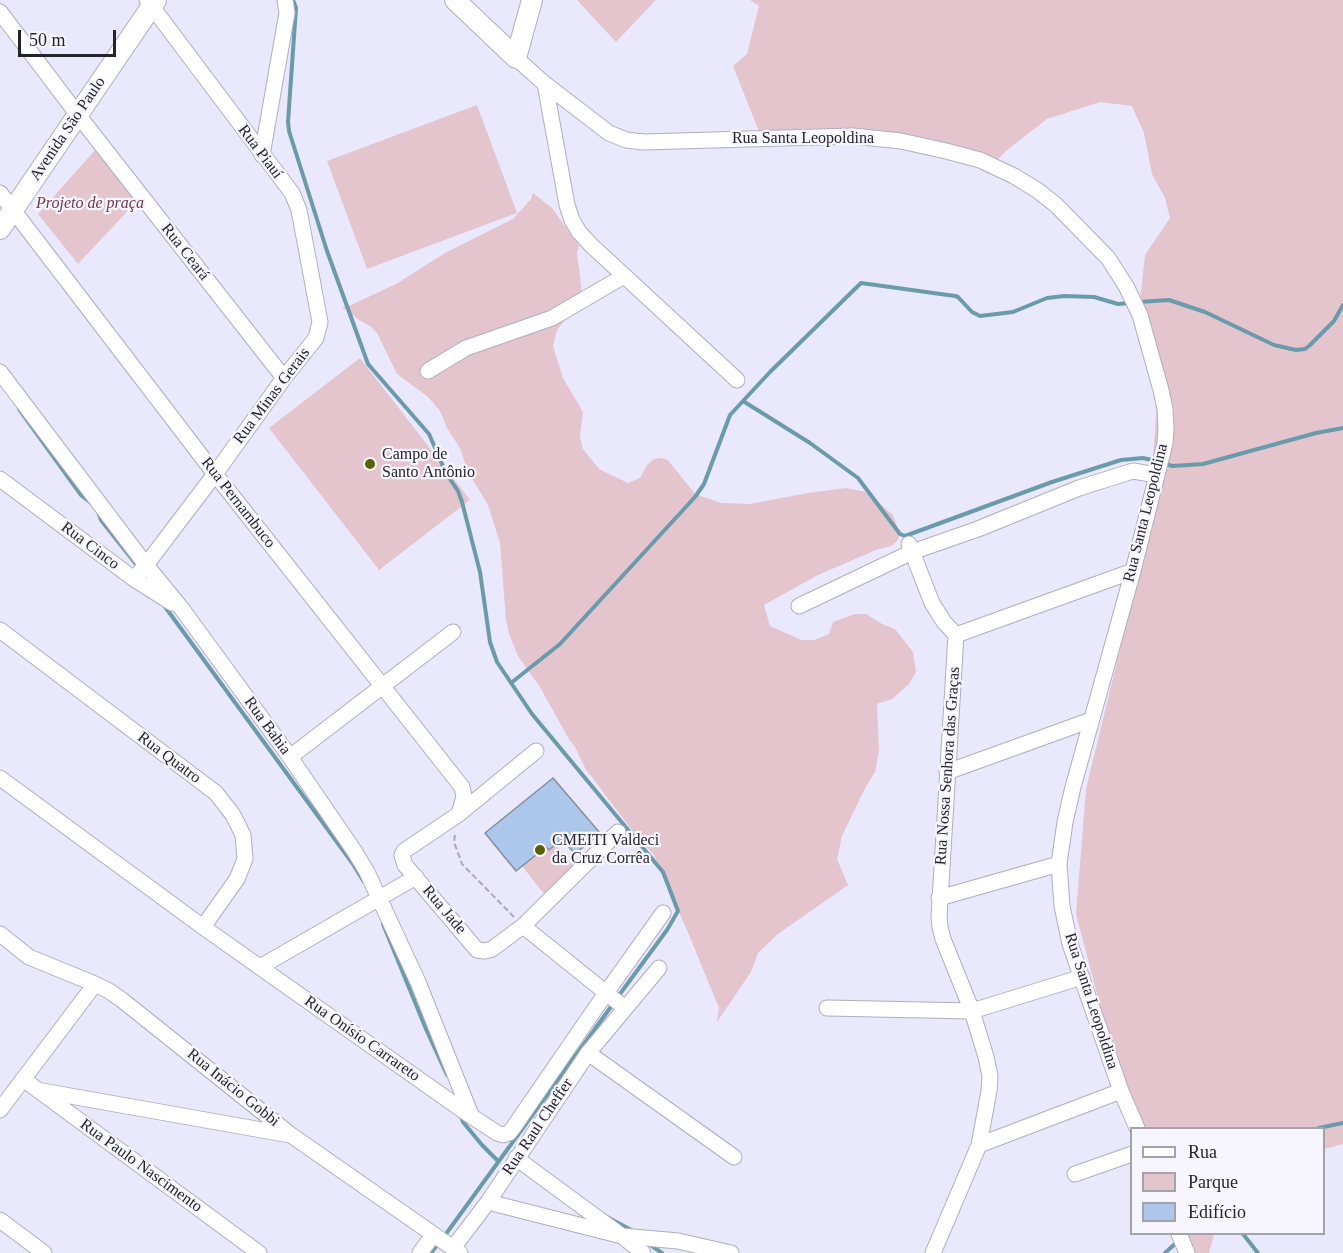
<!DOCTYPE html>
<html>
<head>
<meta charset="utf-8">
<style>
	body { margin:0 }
	#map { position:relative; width:1343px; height:1253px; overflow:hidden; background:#eae8fc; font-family:Georgia,serif }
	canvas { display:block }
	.legend { position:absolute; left:1130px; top:1127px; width:195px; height:108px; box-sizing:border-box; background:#f7f6ff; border:2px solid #a3a2aa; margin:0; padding:8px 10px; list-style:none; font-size:18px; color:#25242b }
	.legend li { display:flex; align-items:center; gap:12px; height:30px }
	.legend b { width:30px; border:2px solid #a3a2aa }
	.scale { position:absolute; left:18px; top:30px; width:98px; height:27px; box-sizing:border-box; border:3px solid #25242b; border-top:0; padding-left:8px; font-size:18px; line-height:21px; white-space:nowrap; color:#25242b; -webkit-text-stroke:4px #f7f6ff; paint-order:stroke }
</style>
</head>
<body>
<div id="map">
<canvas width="1343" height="1253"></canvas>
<ul class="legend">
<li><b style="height:8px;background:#fff"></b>Rua</li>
<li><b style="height:16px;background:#e4c5cd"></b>Parque</li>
<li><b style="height:16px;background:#adc7ea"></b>Edifício</li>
</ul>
<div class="scale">50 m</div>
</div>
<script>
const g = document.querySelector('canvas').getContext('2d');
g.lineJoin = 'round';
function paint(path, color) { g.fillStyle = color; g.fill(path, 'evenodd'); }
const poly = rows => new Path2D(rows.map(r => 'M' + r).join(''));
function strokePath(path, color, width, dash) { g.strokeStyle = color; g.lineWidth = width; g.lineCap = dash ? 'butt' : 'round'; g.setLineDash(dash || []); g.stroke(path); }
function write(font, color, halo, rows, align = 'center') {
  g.font = font + ' Georgia,serif'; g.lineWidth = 4.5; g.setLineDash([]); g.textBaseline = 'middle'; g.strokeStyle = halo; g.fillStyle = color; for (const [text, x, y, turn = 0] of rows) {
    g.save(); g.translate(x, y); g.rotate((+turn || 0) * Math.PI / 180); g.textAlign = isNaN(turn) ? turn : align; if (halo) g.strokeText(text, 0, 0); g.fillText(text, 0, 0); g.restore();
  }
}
paint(poly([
	[577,0,656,0,616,42],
	[750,0,1343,0,1343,1144,1324,1149,1324,1128,1139,1128,1121,1085,1076,914,1086,789,1141,563,1151,488,1159,373,1140,301,1145,255,1170,218,1165,198,1152,174,1144,133,1132,106,1100,102,1047,119,1007,150,995,162,961,150,760,134,733,66,747,54,759,6],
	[477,105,517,213,367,269,327,161],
	[97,148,138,200,78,264,38,214],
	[533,193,552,208,579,246,577,253,582,293,576,306,557,330,553,346,563,378,583,412,580,437,583,449,599,469,628,483,640,478,647,465,654,459,661,458,668,460,695,494,721,503,750,504,808,493,846,488,866,492,893,515,900,535,897,541,891,546,876,550,818,575,764,605,770,626,801,640,814,640,829,634,833,622,855,614,866,614,882,624,895,629,913,652,916,672,909,684,892,699,877,704,879,751,875,772,865,788,842,836,837,859,848,885,778,934,758,953,751,972,717,1022,719,1008,689,935,654,855,637,837,585,768,574,745,570,741,540,687,518,656,509,634,506,620,500,543,488,505,468,472,460,448,447,428,440,411,428,397,397,374,377,333,370,326,359,320,342,307,351,305,396,284,445,253,513,219,531,199],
	[360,358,470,500,379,570,269,428],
	[556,844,573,866,545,895,522,866,546,847],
	[1183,1234,1214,1234,1209,1253,1191,1253]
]), '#e4c5cd');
strokePath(poly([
	[293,0,296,8,288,122,289,131,327,251,368,364,429,434,446,473,458,491,462,502,480,572,490,642,497,662,532,714,663,872,678,911,667,930,617,998],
	[1139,302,1169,300,1205,312,1274,345,1296,350,1305,349,1309,346,1334,321,1343,305],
	[743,401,810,443,858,478,900,534,905,536,1052,482,1121,460,1143,458,1156,461],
	[19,409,81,495,91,503],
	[1163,463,1172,466,1203,464,1316,433,1343,428],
	[99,514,101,520,139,568],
	[163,604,353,864,364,882],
	[511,683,560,644,695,497,704,484,730,415,770,372,861,283,955,296,958,297,972,312,980,316,1013,312,1047,298,1064,296,1094,297,1118,304,1131,303],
	[383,924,426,1029,447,1075],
	[461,1116,463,1122,482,1145,498,1161],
	[1319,1128,1343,1123],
	[607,1217,635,1232],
	[1243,1234,1258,1253],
	[443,1238,613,1004],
	[649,1244,662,1253],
	[431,1253,438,1244],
	[1165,1253,1177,1242]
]), '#6a9bab', 4);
const building = poly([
	[553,778,600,833,575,854,562,839,549,850,546,847,516,871,485,833,553,778]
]);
paint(building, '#adc7ea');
strokePath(building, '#838e9e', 1.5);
const minor = poly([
	[0,12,78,115,284,378],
	[516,58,545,84,609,133,626,140,644,142,853,136,901,141,946,151,980,160,1014,176,1037,190,1056,205,1108,258,1126,286,1140,315,1161,390,1165,409,1166,429,1165,443,1133,571,1073,787,1065,822,1059,864,1062,906,1070,944,1121,1091,1137,1128],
	[545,84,567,205,572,220,579,232,591,245,737,380],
	[262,155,287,13,285,0],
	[0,193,215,474,462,787,464,797,459,814],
	[428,371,466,348,552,318,624,276],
	[0,372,146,565,182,609,290,757,355,852,367,872,418,982,471,1115],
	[0,479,134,579,172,603],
	[909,544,932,603,944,622,956,635],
	[134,579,146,565,215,474,284,378,316,338,320,322,299,210,292,193,147,0],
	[799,606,912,552,978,529,1079,488,1133,471,1157,475],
	[0,630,216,793,233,815,243,835,245,859,237,879,203,927],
	[956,635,1133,571],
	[536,751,459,814,404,851,402,855,405,865,477,950,485,951,492,949,523,926,618,832],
	[290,757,453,632],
	[947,772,1091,720],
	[0,778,203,927,468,1114,497,1133,503,1135,509,1133,513,1128,606,993,663,913],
	[939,898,1059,864],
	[523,926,625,1008],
	[0,934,29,957,95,984,109,991,122,1000,291,1135,460,1253],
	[260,967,416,877],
	[827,1008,972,1011,1082,977],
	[588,1053,734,1157],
	[23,1079,259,1253],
	[42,1091,290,1135],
	[0,1110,95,984],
	[979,1145,1121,1091],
	[516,1158,622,1236,643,1253],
	[1075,1174,1132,1154],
	[488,1202,622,1236,678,1241,731,1253],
	[0,1220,44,1253],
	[1179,1234,1187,1253],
	[453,1248,488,1202,588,1053,659,968],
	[420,1253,433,1235],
	[933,1253,979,1145,989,1091,990,1076,986,1057,972,1011,943,939,940,927,939,917,956,635]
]);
const tertiary = poly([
	[455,0,516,58,532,0],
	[0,229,156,0]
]);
strokePath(minor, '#b0adc1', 17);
strokePath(tertiary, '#b0adc1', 22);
strokePath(poly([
	[455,835,454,842,462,864,514,917]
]), '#aba9b9', 2, [6, 3]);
strokePath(minor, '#fff', 15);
strokePath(tertiary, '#fff', 20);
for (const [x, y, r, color] of [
	[370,464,6,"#576100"],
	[540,850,6,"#576100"]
]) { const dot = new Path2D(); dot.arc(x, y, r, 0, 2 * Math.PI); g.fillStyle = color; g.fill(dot); strokePath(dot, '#f7f6ff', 2); }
write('16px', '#25242b', '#f7f6ff', [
	["Avenida São Paulo",68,129,-56],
	["Rua Santa Leopoldina",803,139],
	["Rua Piauí",260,152,53],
	["Rua Ceará",185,252,52],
	["Rua Minas Gerais",272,396,-53],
	["Rua Pernambuco",238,503,52],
	["Rua Santa Leopoldina",1146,513,-76],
	["Rua Cinco",90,546,37],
	["Rua Bahia",267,726,54],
	["Rua Quatro",169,758,37],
	["Rua Nossa Senhora das Graças",948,766,-86],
	["Rua Jade",444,910,50],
	["Rua Santa Leopoldina",1091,1001,72],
	["Rua Onísio Carrareto",362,1039,35],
	["Rua Inácio Gobbi",233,1088,39],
	["Rua Raul Cheffer",538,1127,-56],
	["Rua Paulo Nascimento",141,1166,36]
]);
write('italic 16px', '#73364a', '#f7f6ff', [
	["Projeto de praça",90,204]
]);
write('16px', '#25242b', '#f7f6ff', [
	["Campo de",382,455],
	["Santo Antônio",382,473],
	["CMEITI Valdeci",552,841],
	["da Cruz Corrêa",552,859]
], 'left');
</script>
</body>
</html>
